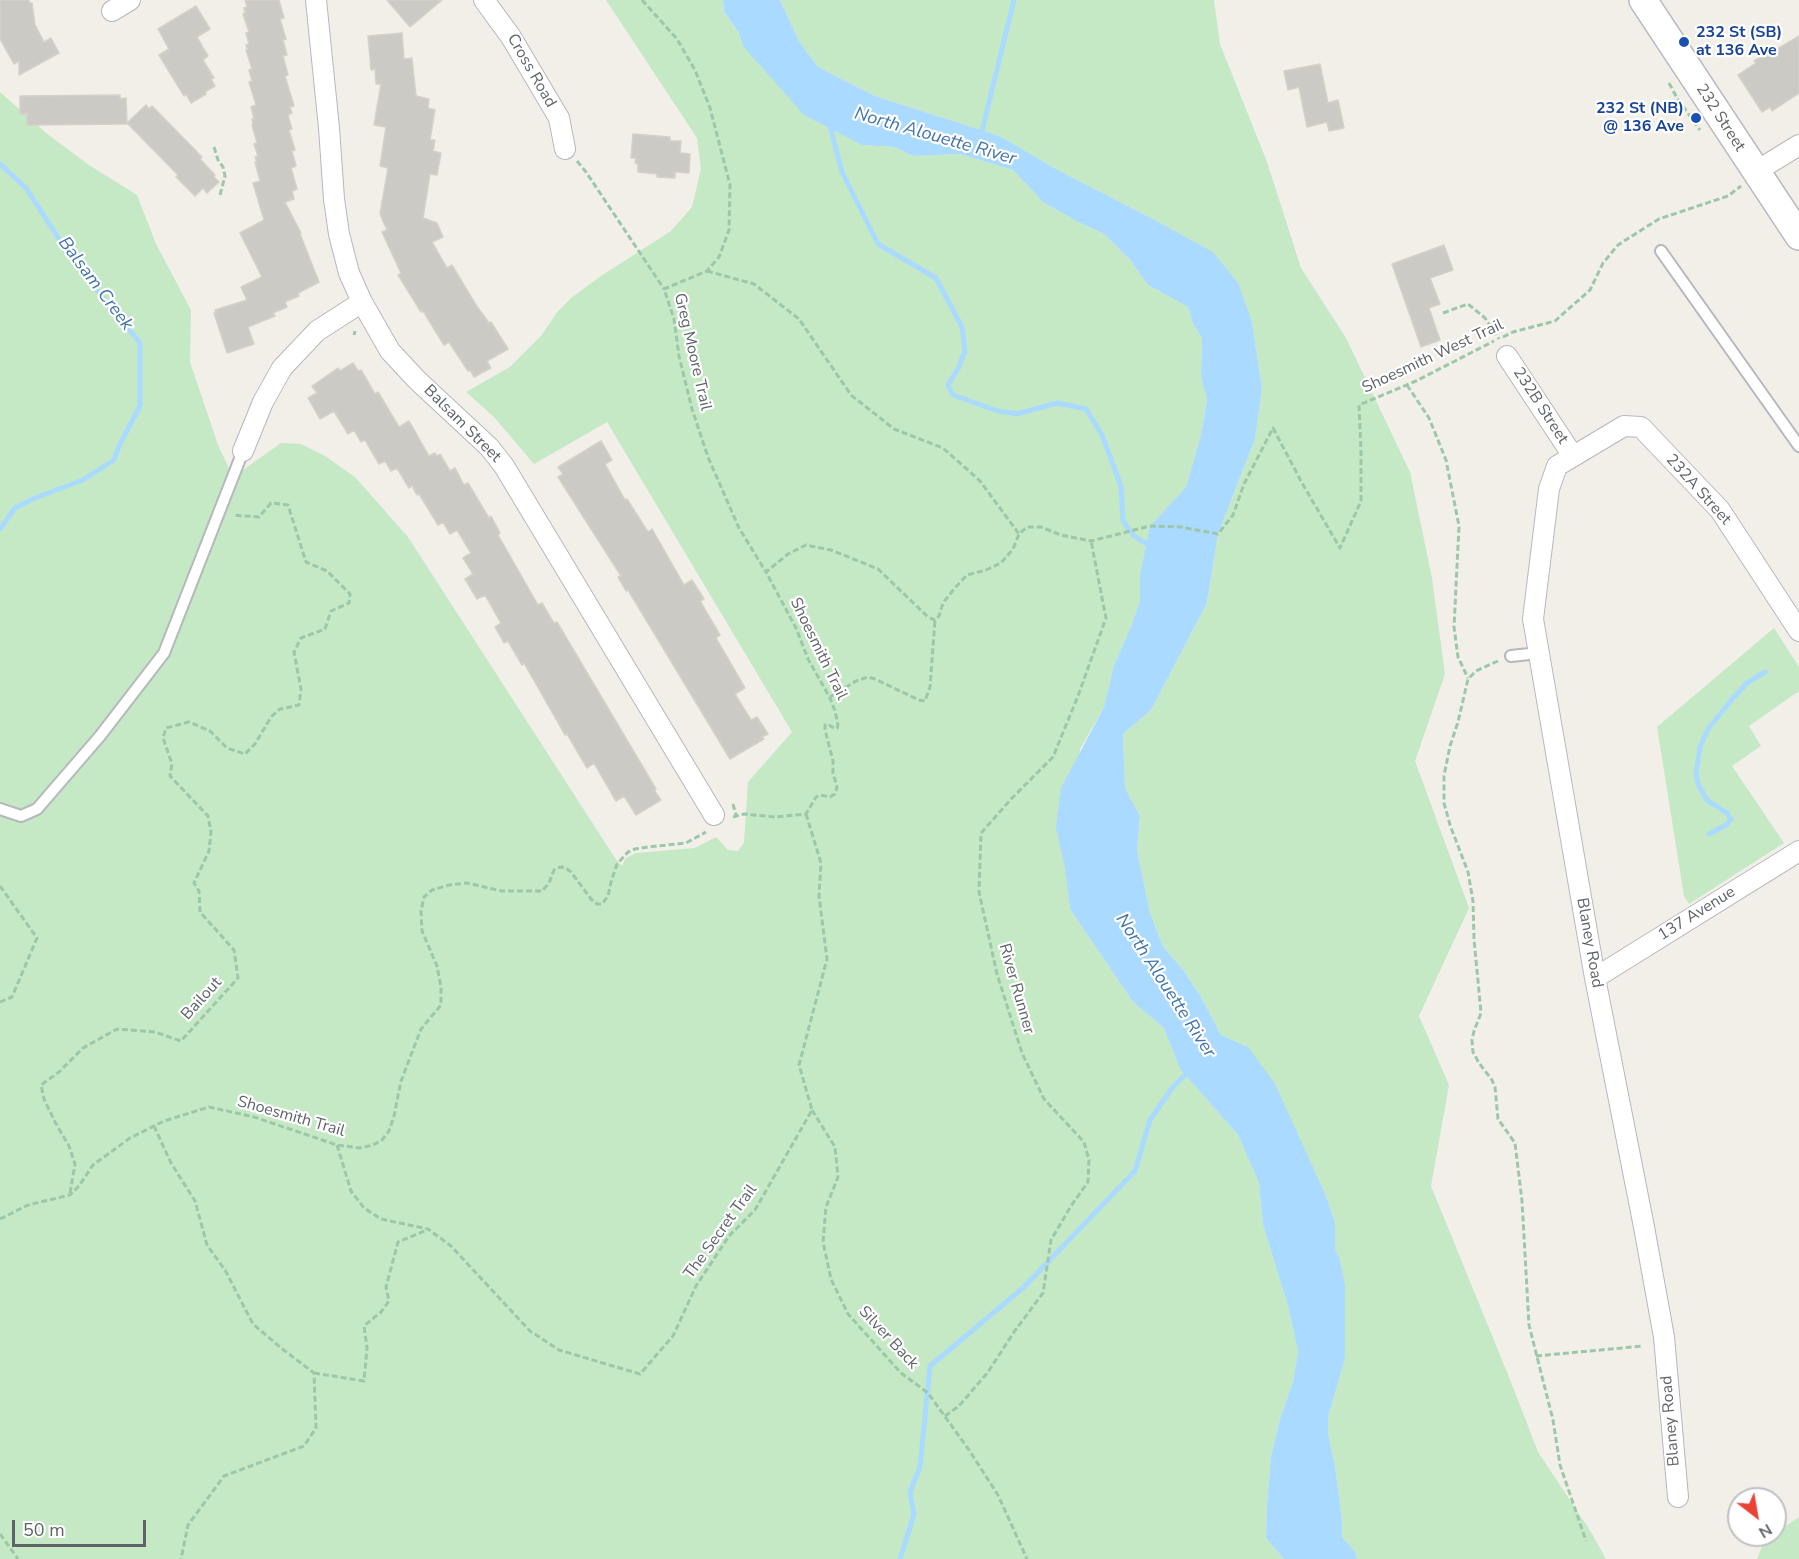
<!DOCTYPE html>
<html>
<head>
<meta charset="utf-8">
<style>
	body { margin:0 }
	#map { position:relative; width:1799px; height:1559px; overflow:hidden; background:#f1efe8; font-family:"Nunito Sans",sans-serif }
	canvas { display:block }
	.north { position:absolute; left:1727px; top:1487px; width:60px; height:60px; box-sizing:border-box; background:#fff; border:2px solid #bfc1c3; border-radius:50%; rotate:149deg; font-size:16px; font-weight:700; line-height:24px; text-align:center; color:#5f6368 }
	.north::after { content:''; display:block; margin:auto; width:21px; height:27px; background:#ea4335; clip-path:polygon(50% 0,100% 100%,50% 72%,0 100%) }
	.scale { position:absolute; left:12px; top:1520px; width:134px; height:27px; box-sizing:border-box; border:3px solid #5f6368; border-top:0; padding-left:8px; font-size:18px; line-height:21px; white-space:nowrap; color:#5f6368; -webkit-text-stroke:4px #fff; paint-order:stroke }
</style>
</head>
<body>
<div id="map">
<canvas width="1799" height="1559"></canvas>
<div class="north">N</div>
<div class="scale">50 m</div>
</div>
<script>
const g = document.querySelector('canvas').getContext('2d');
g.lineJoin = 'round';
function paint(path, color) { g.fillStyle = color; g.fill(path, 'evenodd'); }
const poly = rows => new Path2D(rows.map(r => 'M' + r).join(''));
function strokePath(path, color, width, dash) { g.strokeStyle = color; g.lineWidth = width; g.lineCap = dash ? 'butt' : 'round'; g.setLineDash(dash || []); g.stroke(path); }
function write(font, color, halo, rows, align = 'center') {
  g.font = font + ' "Nunito Sans",sans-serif'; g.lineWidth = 4.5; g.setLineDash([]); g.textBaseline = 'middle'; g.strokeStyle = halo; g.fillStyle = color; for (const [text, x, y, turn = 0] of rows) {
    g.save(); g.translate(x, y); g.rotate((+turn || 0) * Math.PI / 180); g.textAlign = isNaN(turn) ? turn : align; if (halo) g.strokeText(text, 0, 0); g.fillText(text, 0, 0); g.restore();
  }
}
paint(poly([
	[606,0,723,0,724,13,739,33,743,46,862,145,894,147,913,156,960,154,1013,170,1043,202,1076,221,1104,234,1131,261,1148,285,1188,307,1193,324,1202,338,1201,377,1207,398,1201,435,1186,487,1150,527,1140,574,1140,601,1130,629,1114,665,1104,707,1080,749,1066,868,1070,909,1133,1002,1164,1028,1180,1069,1238,1135,1259,1183,1263,1225,1288,1306,1298,1351,1293,1382,1280,1419,1271,1456,1267,1504,1266,1538,1284,1559,0,1559,0,92,46,133,89,165,137,195,156,244,191,310,190,362,218,445,233,477,281,443,301,444,325,456,355,477,408,537,615,858,622,866,626,858,636,853,695,848,716,837,728,850,738,851,744,843,748,782,792,732,607,422,534,464,494,417,466,392,510,367,541,336,558,311,571,298,601,276,671,231,692,207,701,169,697,138],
	[780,0,1214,0,1220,44,1267,162,1301,268,1346,338,1410,472,1432,578,1445,674,1415,761,1469,908,1419,1016,1449,1085,1431,1186,1509,1377,1538,1452,1591,1532,1606,1559,1357,1559,1356,1553,1342,1537,1342,1520,1335,1466,1328,1433,1328,1417,1345,1359,1340,1260,1335,1248,1335,1222,1326,1196,1311,1165,1248,1047,1221,1035,1201,997,1184,971,1163,946,1150,913,1137,850,1140,816,1125,788,1123,734,1151,710,1207,603,1218,534,1255,439,1262,388,1252,322,1151,218,1056,169,1000,136,875,96,818,67,799,41],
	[1774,628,1799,667,1799,691,1749,726,1761,746,1732,766,1784,843,1689,904,1684,896,1657,727],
	[1799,1517,1799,1559,1757,1559,1765,1539,1772,1535,1775,1535,1775,1533]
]), '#c5e8c5');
paint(poly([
	[723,0,780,0,799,41,818,67,875,96,1000,136,1056,169,1151,218,1213,252,1238,283,1252,322,1262,388,1255,439,1218,534,1207,603,1151,710,1123,734,1125,788,1140,816,1137,850,1150,913,1163,946,1184,971,1201,997,1221,1035,1248,1047,1275,1084,1326,1196,1335,1222,1335,1248,1340,1260,1345,1285,1345,1359,1328,1417,1328,1433,1335,1466,1342,1520,1342,1537,1356,1553,1357,1559,1284,1559,1266,1538,1267,1504,1271,1456,1280,1419,1293,1382,1298,1351,1288,1306,1263,1225,1259,1183,1238,1135,1180,1069,1164,1028,1133,1002,1070,909,1065,868,1056,828,1061,788,1104,707,1114,665,1130,629,1140,601,1140,574,1150,526,1186,487,1201,435,1207,399,1201,377,1202,338,1193,324,1188,307,1148,285,1131,261,1104,234,1076,221,1043,202,1013,170,960,154,913,156,894,147,862,145,804,115,743,46,739,33,724,12]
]), '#aadaff');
strokePath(poly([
	[829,122,842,172,878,244,936,278,962,327,965,351,959,367,948,385,953,395,998,411,1017,414,1057,403,1086,409,1102,435,1121,486,1123,521,1134,536,1150,546],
	[981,135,1014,0],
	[0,164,26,188,72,259,140,343,140,406,119,446,114,460,83,480,35,498,15,508,0,529],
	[1709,834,1726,825,1731,819,1727,813,1707,800,1698,784,1696,774,1700,747,1708,729,1734,697,1747,683,1765,672],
	[900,1559,914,1515,910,1492,920,1467,930,1366,1023,1288,1135,1171,1150,1120,1172,1088,1189,1071]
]), '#aadaff', 5);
const building = poly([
	[0,0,29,0,29,3,32,3,35,25,44,42,51,38,59,53,19,75,19,61,14,64,0,39,0,0],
	[245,0,279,0,284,18,280,19,286,39,283,40,287,55,283,56,288,75,285,76,294,106,290,107,292,113,288,115,292,129,289,130,295,150,292,151,296,166,291,168,297,189,292,191,294,199,285,202,301,233,300,234,319,282,298,293,299,296,285,302,287,307,273,313,275,316,248,327,254,344,227,353,214,313,216,313,215,310,247,300,241,287,262,277,240,233,264,220,253,183,260,181,255,162,257,162,255,157,258,156,254,144,257,143,252,125,253,125,252,119,254,118,251,107,256,105,249,82,252,81,249,70,252,69,246,50,248,50,246,45,249,44,246,33,249,32,243,14,245,13,244,8,247,7,245,0],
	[387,0,442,0,410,27,387,0],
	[196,6,210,29,197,37,208,56,203,60,214,78,211,79,215,86,205,92,206,94,191,103,186,94,184,96,159,55,169,49,158,29,196,6],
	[402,33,404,59,412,58,416,96,429,99,428,108,435,110,430,140,435,140,433,151,441,153,437,175,430,174,423,218,437,223,443,237,432,242,447,268,452,265,476,305,489,323,491,322,508,349,487,361,491,368,474,377,470,370,468,371,449,342,444,345,423,311,421,312,398,275,401,273,382,232,387,230,380,214,388,168,380,166,386,127,374,125,381,84,376,84,375,69,371,70,368,36,402,33],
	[1799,36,1799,93,1772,111,1770,107,1762,112,1738,75,1756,63,1754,61,1773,49,1774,51,1799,36],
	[1320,64,1328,103,1338,100,1344,128,1329,131,1327,122,1307,127,1299,87,1288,90,1284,71,1320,64],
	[120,95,120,99,126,98,127,124,27,125,27,114,20,114,20,96,120,95],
	[146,105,149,109,152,106,202,157,200,159,215,175,214,177,219,182,207,193,203,188,195,196,176,177,178,175,127,123,146,105],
	[633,134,670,137,670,141,681,141,680,153,690,154,689,173,675,172,675,178,657,177,657,174,638,172,638,164,635,163,636,158,631,158,633,134],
	[1444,245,1453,270,1430,278,1440,304,1429,308,1440,340,1421,347,1392,264,1444,245],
	[353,363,358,371,361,370,375,394,378,392,399,427,409,421,429,456,435,453,437,456,440,454,450,471,455,468,464,485,468,483,489,518,491,516,500,533,498,535,538,605,542,603,554,623,557,622,656,789,654,790,661,800,636,815,624,796,616,801,594,763,587,768,567,734,565,735,556,719,524,663,522,665,508,641,504,643,495,627,501,623,485,595,477,599,465,579,473,574,463,558,471,553,457,530,450,534,443,522,438,525,419,494,417,495,412,486,409,488,397,468,391,471,385,461,379,464,365,440,361,442,354,430,348,434,334,411,320,419,308,398,317,393,312,386,338,368,340,371,353,363],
	[601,441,612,460,605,464,625,500,627,499,648,532,652,529,684,585,692,580,704,599,700,601,720,635,716,638,745,688,735,694,751,720,757,717,768,734,762,737,764,739,730,759,628,590,626,591,618,577,621,576,558,477,563,474,558,467,601,441]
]);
paint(building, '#cccac5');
strokePath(building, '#d6d1c6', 1.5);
const lane = poly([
	[1661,251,1799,446],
	[1511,656,1539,653],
	[0,809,21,816,37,809,100,736,164,653,243,451]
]);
const street = poly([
	[316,0,329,128,334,199,339,234,349,273,362,302,390,351,417,380,489,447,504,466,714,815],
	[484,0,511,37,559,118,565,149],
	[112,11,130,0],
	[1755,172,1799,145],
	[1507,356,1573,456],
	[243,451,263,402,282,368,317,331,362,302],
	[1595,978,1799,851],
	[1678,1497,1664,1337,1644,1227,1595,978,1533,619,1549,489,1557,466,1624,426,1641,427,1720,510,1799,631]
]);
const secondary = poly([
	[1643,0,1799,236]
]);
strokePath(lane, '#b5b8bc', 14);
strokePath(street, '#b5b8bc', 22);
strokePath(secondary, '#b6babf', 30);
strokePath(poly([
	[642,0,677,39,695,70,710,108,730,185,729,230,719,257,707,271,664,289,674,319,679,356,692,409,708,457,739,528,766,572],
	[1669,83,1677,98,1700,130],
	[214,147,218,160,223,167,225,176,220,195],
	[577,161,586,172,664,289],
	[707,271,754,284,799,319,851,395,894,429,943,448,980,481,1019,534],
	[1443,313,1468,304,1485,318,1499,339],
	[354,335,355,331],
	[1503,337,1513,332,1555,321,1590,290,1603,263,1618,245,1643,229,1659,219,1728,196,1741,186],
	[1407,385,1429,418,1446,460,1459,526,1454,627,1458,657,1468,678],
	[1498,661,1476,671,1468,679,1458,722,1450,746,1444,776,1444,803,1450,825,1468,872,1473,901,1474,939,1481,1013,1474,1031,1472,1040,1473,1052,1479,1063,1492,1080,1495,1087,1498,1119,1515,1143,1522,1201,1529,1325,1553,1420,1560,1465,1586,1541],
	[830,697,856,681,868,677,875,679,919,700,925,701,930,687,935,620],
	[733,804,736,815],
	[733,817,744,814,775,817,806,814,816,797,820,795,830,797,835,794,837,787,833,773,833,761,825,730,825,725,828,724,832,727,837,728,838,725,835,711,830,698,808,659,796,628,766,572,788,554,806,545,831,550,878,569,928,617,935,620,939,616,943,603,954,589,967,575,986,570,1001,563,1013,549,1019,534,1027,527,1041,527,1061,535,1091,541,1150,526,1181,527,1218,534,1233,515,1244,484,1273,428,1302,483,1340,548,1361,501,1361,452,1359,405,1416,381,1494,341],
	[0,886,37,938,12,997,0,1002],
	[812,1110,835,1147,838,1177,826,1207,823,1242,831,1279,848,1314,901,1373,928,1393,969,1450,998,1495,1027,1559],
	[154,1126,171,1163,195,1201,207,1245,225,1270,253,1324,281,1348,314,1373,316,1428,304,1446,224,1476,188,1525,181,1559],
	[337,1145,351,1191,364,1208,381,1219,428,1229,451,1246,530,1331,559,1350,640,1374,673,1336,696,1286,729,1236,755,1210,812,1110,799,1065,827,959,819,896,821,863,806,814],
	[70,1193,75,1164,69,1146,55,1122,44,1099,41,1085,59,1072,83,1048,117,1029,155,1032,181,1041,238,978,234,950,200,912,199,891,194,883,209,851,211,832,208,816,170,776,172,764,163,738,166,728,189,722,210,731,227,748,245,754,255,744,271,717,280,709,299,705,301,689,294,652,301,638,325,629,331,611,349,603,350,594,327,571,306,562,288,505,271,503,259,517,233,515],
	[0,1219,28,1205,70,1195,79,1186,93,1165,130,1138,164,1121,209,1107,254,1117,337,1145,360,1148,373,1145,382,1140,389,1131,394,1116,401,1081,421,1029,441,1005,441,987,437,966,422,931,421,911,424,897,432,890,449,885,467,883,502,891,542,891,549,883,554,870,557,868,562,867,567,869,571,872,591,899,597,904,602,904,608,896,611,882,617,864,628,852,635,849,648,847,686,843,706,832],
	[1536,1356,1643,1346],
	[314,1373,364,1381,367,1348,364,1326,381,1312,389,1301,386,1287,398,1242,427,1230],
	[945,1416,959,1406,988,1372,1014,1332,1043,1293,1051,1240,1071,1206,1088,1182,1089,1160,1084,1142,1044,1099,1022,1053,997,974,979,892,981,833,1012,798,1053,757,1078,696,1106,618,1091,541],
	[0,1534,18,1559]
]), '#9cc7a9', 3, [6, 3]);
strokePath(lane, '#fff', 10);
strokePath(street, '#fff', 20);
strokePath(secondary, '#fff', 27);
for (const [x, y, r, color] of [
	[1684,42,6,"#1a4fb4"],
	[1696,118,6,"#1a4fb4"]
]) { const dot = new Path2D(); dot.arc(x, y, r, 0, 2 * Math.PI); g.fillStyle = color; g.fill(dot); strokePath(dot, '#fff', 2); }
write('bold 16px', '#164399', '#fff', [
	["232 St (SB)",1696,33],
	["at 136 Ave",1696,51],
	["232 St (NB)",1684,109,"right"],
	["@ 136 Ave",1684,127,"right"]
], 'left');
write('16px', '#5f6368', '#fff', [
	["Cross Road",531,71,60],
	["232 Street",1720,118,57],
	["Greg Moore Trail",692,352,77],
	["Shoesmith West Trail",1433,357,-25],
	["232B Street",1540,406,57],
	["Balsam Street",462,424,45],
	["232A Street",1698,490,48],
	["Shoesmith Trail",818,649,64],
	["137 Avenue",1697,914,-32],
	["Blaney Road",1589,943,80],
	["River Runner",1016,989,74],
	["Bailout",202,999,-48],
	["Shoesmith Trail",291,1117,16],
	["The Secret Trail",721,1232,-54],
	["Silver Back",888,1338,47],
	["Blaney Road",1671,1421,-95]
]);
write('italic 18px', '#4174aa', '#fff', [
	["North Alouette River",935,137,16],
	["Balsam Creek",95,284,53],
	["North Alouette River",1165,986,57]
]);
</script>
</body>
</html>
